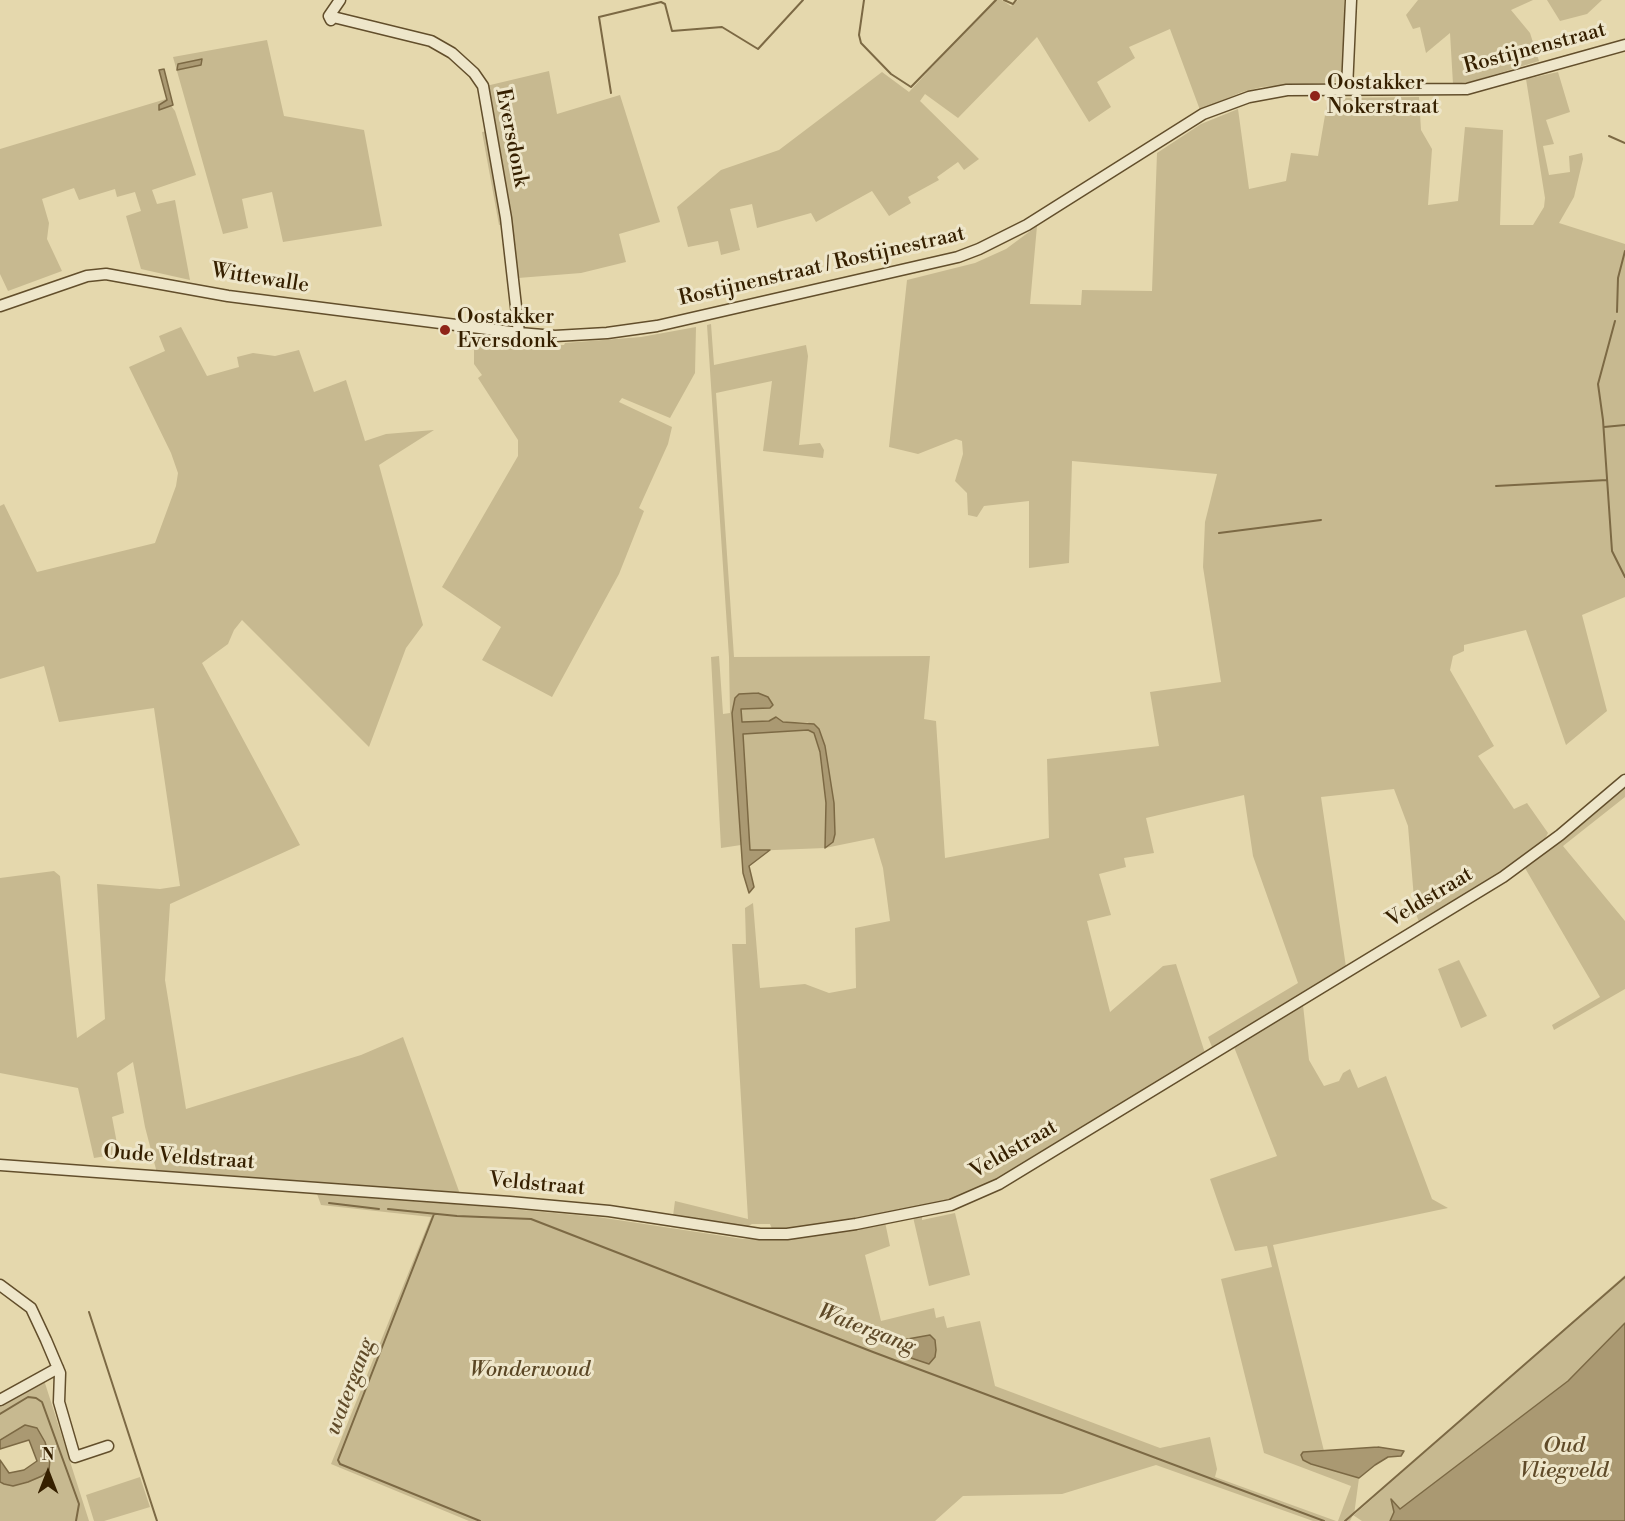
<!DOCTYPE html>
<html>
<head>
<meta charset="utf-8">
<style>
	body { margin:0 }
	#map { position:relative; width:1625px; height:1521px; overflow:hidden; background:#e5d8ad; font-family:"Libre Bodoni",serif }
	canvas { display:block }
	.north { position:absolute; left:18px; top:1443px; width:60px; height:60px; -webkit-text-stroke:4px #eee6ca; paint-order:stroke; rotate:0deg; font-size:16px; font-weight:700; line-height:24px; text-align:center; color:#362000 }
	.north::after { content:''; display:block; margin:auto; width:21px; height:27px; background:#362000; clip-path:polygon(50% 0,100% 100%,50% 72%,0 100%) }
</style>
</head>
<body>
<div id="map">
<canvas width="1625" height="1521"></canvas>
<div class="north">N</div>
</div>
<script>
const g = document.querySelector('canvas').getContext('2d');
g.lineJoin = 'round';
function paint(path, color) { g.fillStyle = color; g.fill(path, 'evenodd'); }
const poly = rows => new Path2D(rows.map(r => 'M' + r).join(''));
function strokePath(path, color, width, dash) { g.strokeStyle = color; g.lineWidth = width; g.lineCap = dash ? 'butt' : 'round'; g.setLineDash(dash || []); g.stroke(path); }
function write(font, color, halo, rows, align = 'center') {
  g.font = font + ' "Libre Bodoni",serif'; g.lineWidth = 6; g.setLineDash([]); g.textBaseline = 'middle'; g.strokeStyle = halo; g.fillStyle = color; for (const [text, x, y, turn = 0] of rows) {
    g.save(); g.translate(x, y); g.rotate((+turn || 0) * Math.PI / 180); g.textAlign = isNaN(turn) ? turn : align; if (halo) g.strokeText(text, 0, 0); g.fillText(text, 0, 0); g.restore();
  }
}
paint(poly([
	[994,0,1002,0,1011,6,1018,0,1344,0,1344,78,1336,82,1262,87,1242,92,1200,110,1170,29,1129,47,1135,58,1097,82,1111,107,1089,122,1037,37,958,118,925,94,920,101,979,159,964,170,958,162,937,177,939,180,908,197,911,203,889,216,872,191,816,222,811,213,757,228,752,204,730,209,740,250,721,255,718,241,688,247,677,207,721,170,779,150,882,72,909,92],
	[1418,0,1533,0,1511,10,1530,33,1539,61,1470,82,1453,84,1450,33,1426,53,1420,27,1413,29,1406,15],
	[1547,0,1602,0,1587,14,1560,21],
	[267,40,284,116,364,130,382,226,283,242,272,192,242,199,248,228,223,234,173,57],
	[549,71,557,114,620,95,660,222,619,234,626,262,581,273,518,278,486,86],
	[1558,72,1570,112,1546,120,1554,144,1543,146,1549,175,1570,172,1569,156,1582,153,1583,159,1574,197,1559,223,1625,244,1625,597,1582,615,1607,711,1566,745,1526,630,1464,645,1464,651,1453,656,1450,670,1494,746,1478,756,1514,809,1527,803,1548,833,1545,839,1538,847,1499,873,1419,922,1415,911,1408,826,1394,789,1321,797,1346,967,1212,1047,1208,1037,1298,983,1253,856,1244,795,1146,818,1154,853,1124,858,1126,867,1099,874,1111,915,1087,921,1110,1012,1163,966,1176,964,1205,1053,996,1182,970,1195,877,1215,779,1230,772,1229,770,1224,752,1224,745,1228,673,1216,675,1201,748,1219,732,944,746,944,745,908,753,903,760,988,805,984,829,993,856,988,855,928,890,921,883,868,874,838,825,848,750,851,743,734,809,730,814,733,820,752,827,803,825,847,833,842,835,834,825,746,808,722,741,722,741,709,770,708,773,705,733,704,741,845,721,848,711,657,719,656,723,714,730,713,729,657,707,325,711,324,714,365,806,345,808,356,799,445,820,443,824,450,823,458,763,451,772,381,716,393,734,657,930,656,924,719,936,721,945,858,1049,838,1047,759,1159,746,1150,692,1221,682,1203,567,1205,522,1217,474,1072,461,1069,563,1029,568,1029,501,984,506,977,517,968,515,967,493,955,481,963,454,962,441,956,439,918,454,889,447,907,280,975,263,1006,249,1037,226,1030,304,1081,305,1082,290,1152,291,1157,153,1201,124,1238,109,1249,189,1286,181,1291,153,1318,156,1328,98,1419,97,1421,130,1432,149,1428,205,1458,201,1465,127,1503,130,1500,225,1533,225,1544,207,1545,198,1526,79],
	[166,99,175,111,196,175,152,190,157,204,175,200,190,280,141,269,126,216,141,211,135,192,117,197,115,189,79,200,74,188,42,199,49,223,47,239,62,271,8,291,0,274,0,149],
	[489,131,505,224,499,225,482,132],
	[181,327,207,376,239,367,237,357,253,353,275,356,299,350,314,392,346,380,365,441,386,434,434,430,379,465,423,625,406,648,369,747,242,620,234,630,228,644,202,663,300,845,170,904,165,980,186,1109,361,1055,403,1037,460,1194,157,1173,145,1127,133,1062,117,1073,124,1113,112,1117,119,1154,94,1158,78,1088,0,1073,0,878,54,871,60,876,77,1038,105,1019,97,884,160,889,180,886,154,708,59,722,44,666,0,679,0,506,4,504,37,572,155,543,176,486,178,473,171,453,129,367,165,351,159,336],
	[696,327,695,373,670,418,622,398,619,402,672,427,668,444,639,508,644,511,619,574,552,697,482,660,501,627,442,587,518,456,518,440,478,378,482,375,474,364,474,339,531,346,564,345,565,343,641,337],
	[1625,786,1625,797,1563,846,1625,921,1625,989,1554,1030,1552,1025,1600,997,1525,868],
	[1459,960,1487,1016,1461,1028,1438,969],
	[1303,1005,1309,1060,1324,1086,1339,1081,1343,1073,1350,1069,1358,1088,1386,1076,1432,1199,1448,1208,1273,1245,1324,1451,1303,1452,1311,1464,1359,1478,1354,1515,1625,1275,1625,1323,1621,1330,1568,1381,1400,1509,1392,1500,1394,1512,1390,1521,1362,1521,1353,1515,1350,1521,1338,1521,1351,1486,1264,1453,1221,1279,1272,1267,1267,1246,1235,1251,1210,1179,1277,1156,1234,1047],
	[316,1191,598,1217,743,1239,773,1240,885,1222,890,1246,865,1255,881,1321,934,1308,936,1318,944,1316,947,1328,980,1321,995,1386,1160,1448,1210,1437,1217,1469,1215,1477,1336,1521,1313,1521,1156,1465,1062,1494,963,1496,935,1521,469,1521,331,1464,431,1217,321,1205],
	[955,1213,970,1275,929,1286,913,1217,922,1215,922,1220],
	[44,1380,89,1521,0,1521,0,1482,13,1486,42,1476,50,1459,37,1428,0,1440,0,1404],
	[140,1477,150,1507,104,1521,94,1521,86,1495]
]), '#c7b990');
const water = poly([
	[202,59,201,65,177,70,178,64,202,59],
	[164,69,173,105,159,110,159,105,167,100,159,70,164,69],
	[758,693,768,697,773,705,770,708,741,709,742,722,769,721,776,717,783,722,814,724,819,729,825,746,834,803,835,834,833,842,825,848,826,803,820,752,814,733,808,730,743,734,750,850,770,850,749,866,754,887,749,893,743,873,732,713,735,698,739,694,758,693],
	[1625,1323,1625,1521,1390,1521,1394,1512,1391,1499,1400,1509,1568,1381,1625,1323],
	[930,1335,935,1340,936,1350,935,1357,929,1364,911,1358,912,1353,893,1346,891,1342,930,1335],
	[25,1425,37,1428,45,1442,50,1459,49,1470,42,1476,28,1482,13,1486,4,1484,0,1482,0,1460,9,1473,24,1470,37,1461,29,1440,0,1449,0,1440,25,1425],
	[1378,1447,1404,1451,1401,1456,1388,1457,1375,1465,1359,1478,1311,1464,1303,1460,1301,1455,1303,1452,1378,1447]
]);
paint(water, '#aa9972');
strokePath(water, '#7c6944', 1.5);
strokePath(poly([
	[864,0,859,35,861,43,891,74,911,87,996,0],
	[1004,0,1013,4,1016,0],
	[611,93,599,17,661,2,665,4,672,31,722,27,758,49,803,0],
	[1609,136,1625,143],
	[1617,312,1618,278,1625,251],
	[1615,321,1598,384,1603,420,1612,551,1625,577],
	[1604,427,1625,425],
	[1496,486,1607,480],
	[1219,533,1321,520],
	[329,1203,379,1209],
	[388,1209,457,1216,531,1219,873,1352,1324,1521],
	[434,1214,338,1460,340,1464,480,1521],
	[89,1312,157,1521],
	[0,1414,28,1397,36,1398,42,1402,79,1504,76,1521],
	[1345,1521,1625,1277]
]), '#7c6944', 2);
const minor = poly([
	[329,16,431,41,452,53,474,73,483,86,506,218,519,333],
	[331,20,329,16,340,0],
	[1347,89,1351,0],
	[0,306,87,276,106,274,228,296,519,333,555,336,607,333,657,326,958,257,979,249,1027,225,1203,114,1249,97,1287,90,1467,89,1625,45],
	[0,1165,510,1202,609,1211,760,1234,787,1234,856,1224,951,1205,999,1184,1503,877,1560,835,1625,780],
	[0,1285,31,1308,46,1340,60,1373,59,1402,75,1457,108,1446],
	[0,1400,58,1368]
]);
strokePath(minor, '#624e2b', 13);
strokePath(minor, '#eee6ca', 10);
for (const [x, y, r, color] of [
	[1315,96,6,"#8f2418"],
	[445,330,6,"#8f2418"]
]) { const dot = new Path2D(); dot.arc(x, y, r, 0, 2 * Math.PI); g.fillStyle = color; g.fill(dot); strokePath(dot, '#eee6ca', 2); }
write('21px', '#362000', '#eee6ca', [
	["Rostijnenstraat",1535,49,-15],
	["Eversdonk",511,138,79],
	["Rostijnenstraat / Rostijnestraat",822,267,-13],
	["Wittewalle",260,279,9],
	["Veldstraat",1430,898,-31],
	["Veldstraat",1014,1150,-30],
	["Oude Veldstraat",179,1158,4],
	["Veldstraat",537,1185,5]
]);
write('21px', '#362000', '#eee6ca', [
	["Oostakker",1327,84],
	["Nokerstraat",1327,108],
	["Oostakker",457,318],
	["Eversdonk",457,342]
], 'left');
write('italic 21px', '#5a4624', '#eee6ca', [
	["Wonderwoud",530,1371]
]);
write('italic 22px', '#5f4a28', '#eee6ca', [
	["Watergang",866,1330,21],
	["watergang",351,1387,-69],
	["Oud",1564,1447],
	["Vliegveld",1564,1472]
]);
</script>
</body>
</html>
